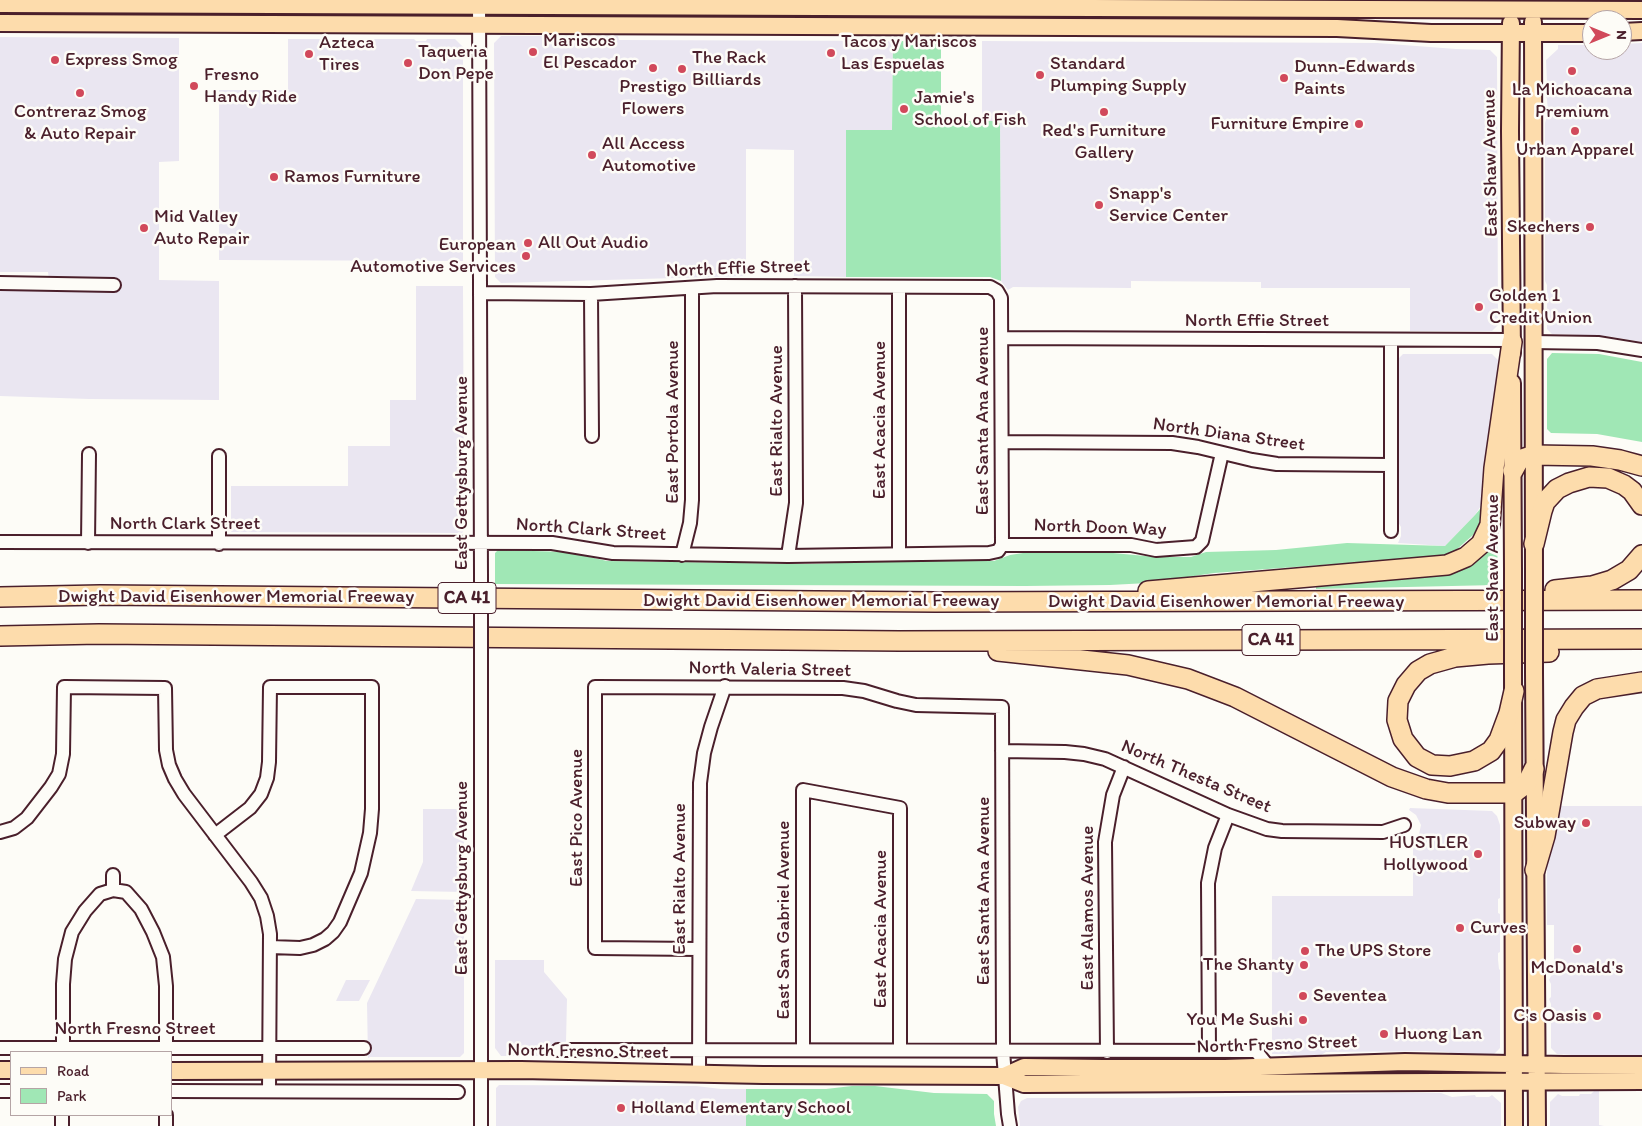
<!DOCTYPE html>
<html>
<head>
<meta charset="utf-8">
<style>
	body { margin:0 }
	#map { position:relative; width:1642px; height:1126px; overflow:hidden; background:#fdfcf7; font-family:Itim,sans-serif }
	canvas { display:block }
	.legend { position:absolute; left:10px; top:1051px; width:162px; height:65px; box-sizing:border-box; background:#fdfcf7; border:1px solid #b5a4a5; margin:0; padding:6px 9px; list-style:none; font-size:15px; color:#4a1f2b }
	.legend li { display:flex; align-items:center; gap:10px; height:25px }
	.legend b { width:25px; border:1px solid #b5a4a5 }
	.north { position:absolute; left:1582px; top:10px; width:50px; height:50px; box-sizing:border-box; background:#fdfcf7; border:1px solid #b5a4a5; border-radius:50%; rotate:90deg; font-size:14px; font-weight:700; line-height:20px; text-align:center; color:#4a1f2b }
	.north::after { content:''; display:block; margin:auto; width:18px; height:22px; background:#d1495b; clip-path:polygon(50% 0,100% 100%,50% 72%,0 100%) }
</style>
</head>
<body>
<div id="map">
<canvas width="1642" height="1126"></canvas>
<ul class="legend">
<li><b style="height:6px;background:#fddcac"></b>Road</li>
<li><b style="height:14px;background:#a0e7b5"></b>Park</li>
</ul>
<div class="north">N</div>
</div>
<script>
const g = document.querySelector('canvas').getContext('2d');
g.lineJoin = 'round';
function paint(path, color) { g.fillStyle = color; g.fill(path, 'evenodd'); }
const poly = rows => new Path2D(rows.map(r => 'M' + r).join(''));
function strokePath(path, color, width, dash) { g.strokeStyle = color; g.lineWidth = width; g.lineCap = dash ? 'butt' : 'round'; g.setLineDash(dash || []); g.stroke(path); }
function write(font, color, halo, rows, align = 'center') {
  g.font = font + ' Itim,sans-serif'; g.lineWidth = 5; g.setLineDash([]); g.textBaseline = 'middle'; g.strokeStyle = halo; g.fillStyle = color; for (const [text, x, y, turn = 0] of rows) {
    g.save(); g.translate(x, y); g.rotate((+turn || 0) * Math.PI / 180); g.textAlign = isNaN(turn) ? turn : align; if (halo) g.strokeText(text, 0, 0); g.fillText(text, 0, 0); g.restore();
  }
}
paint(poly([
	[501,36,618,36,619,40,893,41,892,130,846,130,846,277,794,276,794,150,746,149,746,276,501,283,495,277,494,43],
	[0,37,179,38,179,161,159,162,159,280,219,281,219,400,89,399,0,396,0,280,49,280,48,272,0,272],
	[288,39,414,39,416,41,426,41,427,39,455,39,463,47,463,261,219,260,219,90,288,90],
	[982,41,1377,43,1456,49,1490,50,1497,57,1498,325,1492,331,1410,331,1410,288,1261,288,1261,282,1131,281,1131,288,1013,287,1008,290,1001,281,1000,121,982,121],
	[1642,43,1642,342,1607,336,1552,334,1547,329,1547,285,1545,281,1545,123,1548,112,1547,99,1546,97,1547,82,1546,60,1558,49,1558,45,1592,45,1592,50,1622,50,1622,44],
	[416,286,463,286,464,530,462,533,231,532,231,486,348,486,348,446,390,446,390,400,416,400],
	[1403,354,1492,354,1498,360,1498,374,1482,504,1475,515,1445,546,1398,543,1401,536,1401,527,1398,522,1397,360],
	[1559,806,1642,806,1642,1056,1572,1055,1557,1054,1551,1048,1551,1004,1549,999,1551,997,1551,984,1549,980,1554,970,1554,925,1547,925,1547,865],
	[1410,808,1492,811,1497,816,1500,825,1500,898,1498,899,1498,913,1500,914,1500,952,1498,953,1498,960,1499,969,1500,970,1500,1048,1493,1055,1457,1055,1448,1052,1425,1051,1326,1052,1318,1057,1296,1057,1289,1054,1272,1054,1272,896,1413,896,1413,840,1419,834,1421,825,1416,815,1409,810],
	[423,809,464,809,464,892,411,891,423,862],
	[416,899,464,900,464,1053,460,1057,370,1057,368,1058,367,1003],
	[495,960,544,960,544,972,567,999,566,1042,556,1042,556,1056,501,1056,495,1048],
	[346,980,370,980,359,1001,336,1001],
	[499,1085,696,1086,721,1089,746,1089,746,1126,496,1126,496,1088],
	[1594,1091,1599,1091,1599,1125,1604,1126,1550,1126,1550,1102,1558,1094,1562,1096,1579,1096,1580,1094,1591,1094],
	[1392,1093,1441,1093,1452,1097,1475,1095,1476,1097,1489,1097,1492,1095,1501,1103,1501,1126,1020,1126,1018,1107,1021,1101,1027,1098,1154,1098]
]), '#eae6f1');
paint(poly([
	[893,41,941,41,941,121,1000,121,1001,281,990,277,846,277,846,130,892,130],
	[1552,353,1599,354,1642,362,1642,442,1597,434,1551,433,1547,429,1547,359],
	[1483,499,1479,525,1473,535,1455,551,1442,556,1214,573,1148,583,1110,585,1025,586,495,584,495,553,498,550,568,552,607,561,805,564,909,561,994,561,1010,555,1023,553,1113,553,1156,557,1191,557,1206,552,1276,550,1347,543,1445,546,1475,515,1480,509],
	[1498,520,1497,585,1316,589,1316,583,1446,573],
	[852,1086,875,1086,934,1093,987,1094,994,1101,994,1114,996,1126,746,1126,746,1089,826,1089]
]), '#a0e7b5');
const minor = poly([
	[479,0,481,574],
	[0,283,114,285],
	[899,287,899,553],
	[591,294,592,436],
	[1002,338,1512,340],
	[1391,340,1391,531],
	[1532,342,1598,343,1642,350],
	[1002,442,1172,443,1198,447,1252,460,1277,464,1391,465],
	[219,456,219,544],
	[0,542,552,543,613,553,788,556,989,553,998,551,1002,545,1001,298,997,291,990,287,717,286,591,294,480,293],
	[88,543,89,454],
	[1002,545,1131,545,1156,550,1196,547,1202,541,1222,453],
	[682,555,690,523,692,500,692,289],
	[788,556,796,503,795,286],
	[481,660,481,1126],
	[1002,751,1065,752,1084,754,1105,759,1228,815,1267,829,1282,831,1383,832,1404,825],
	[0,832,14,828,27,818,51,787,59,774,63,754,64,687,165,688,166,750,169,765,175,779,184,794,251,882,261,898,267,916,270,934,269,1091],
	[215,835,250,808,261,794,267,778,269,762,270,687,372,687,372,809,370,833,361,873,340,922,333,932,325,939,313,945,300,948,270,947],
	[113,875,113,890,126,892,141,909,153,932,163,957,166,986,166,1049],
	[699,949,595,948,595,687,843,688,864,691,897,701,916,705,1002,707,1003,1051,1008,1114,1010,1126],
	[0,1048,364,1048],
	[63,1049,63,984,65,959,72,932,85,911,100,894,113,890],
	[558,1050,1256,1051,1268,1066],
	[803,1050,803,790,900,808,900,1050],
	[1209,1051,1208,883,1215,848,1228,815],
	[1107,1052,1105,842,1113,795,1124,767],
	[699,1075,700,783,704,753,711,727,725,686],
	[0,1091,11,1091],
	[171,1091,458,1092],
	[62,1115,62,1126],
	[166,1115,166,1126]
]);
const major = poly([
	[0,4,1642,10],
	[1533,22,1534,570],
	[0,23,1337,28,1431,33,1592,33],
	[1511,23,1510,131,1512,353],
	[1622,32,1642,31],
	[1512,383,1513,570],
	[1513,671,1514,1126],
	[1534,672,1537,1126],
	[0,1070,11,1070],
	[171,1071,521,1070,763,1075,1004,1076,1024,1084,1642,1081],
	[1004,1076,1024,1067,1103,1068,1225,1068,1405,1062,1564,1065,1642,1065]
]);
const highway = poly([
	[1513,471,1519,460,1534,455,1592,456,1620,460,1642,466],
	[1534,544,1542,511,1545,502,1557,489,1569,483,1589,477,1608,478,1624,485,1632,491,1642,505],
	[1555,590,1592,586,1612,580,1629,570,1642,555],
	[1148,591,1447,565,1466,557,1481,544,1490,525,1494,468,1512,342],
	[0,597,100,595,935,602,1642,600],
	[0,636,99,634,900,641,1642,639],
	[998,651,1128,665,1188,679,1235,697,1392,777,1426,789,1448,793,1514,793,1527,783,1534,769],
	[1514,691,1509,713,1499,740,1491,751,1474,761,1450,766,1432,765,1417,757,1403,739,1397,720,1398,701,1406,685,1418,671,1430,664,1455,657,1488,654,1549,652],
	[1535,870,1545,836,1563,732,1566,720,1574,707,1583,696,1597,689,1642,682]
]);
strokePath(minor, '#4a1f2b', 16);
strokePath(major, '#4a1f2b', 20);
strokePath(highway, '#4a1f2b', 22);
strokePath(minor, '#fdfcf7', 12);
strokePath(major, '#fddcac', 16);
strokePath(highway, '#fddcac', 19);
const minorBridge = poly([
	[481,574,481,660]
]);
const majorBridge = poly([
	[1513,570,1513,671],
	[1534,570,1534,672]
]);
strokePath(minorBridge, '#4a1f2b', 16, []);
strokePath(majorBridge, '#4a1f2b', 20, []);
strokePath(minorBridge, '#fdfcf7', 12);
strokePath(majorBridge, '#fddcac', 16);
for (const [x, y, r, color] of [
	[533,52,5,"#d1495b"],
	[831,53,5,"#d1495b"],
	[309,54,5,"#d1495b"],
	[55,60,5,"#d1495b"],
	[408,63,5,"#d1495b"],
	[653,68,5,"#d1495b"],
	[682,69,5,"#d1495b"],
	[1572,71,5,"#d1495b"],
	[1040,75,5,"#d1495b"],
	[1284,78,5,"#d1495b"],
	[194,86,5,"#d1495b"],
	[80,93,5,"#d1495b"],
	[904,109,5,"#d1495b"],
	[1104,112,5,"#d1495b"],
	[1359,124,5,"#d1495b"],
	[1575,131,5,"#d1495b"],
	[592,155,5,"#d1495b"],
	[274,177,5,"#d1495b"],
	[1099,205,5,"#d1495b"],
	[1590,227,5,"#d1495b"],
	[144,228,5,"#d1495b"],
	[528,243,5,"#d1495b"],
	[526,256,5,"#d1495b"],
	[1479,307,5,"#d1495b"],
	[1586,823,5,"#d1495b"],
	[1478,854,5,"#d1495b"],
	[1460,928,5,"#d1495b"],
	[1577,949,5,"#d1495b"],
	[1305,951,5,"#d1495b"],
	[1304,965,5,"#d1495b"],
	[1303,996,5,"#d1495b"],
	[1597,1016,5,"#d1495b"],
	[1303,1020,5,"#d1495b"],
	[1384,1034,5,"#d1495b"],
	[621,1108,5,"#d1495b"]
]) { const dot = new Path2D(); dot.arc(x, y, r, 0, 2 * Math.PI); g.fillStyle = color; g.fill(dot); strokePath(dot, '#fdfcf7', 2); }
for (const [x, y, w] of [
	[467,598,58],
	[1271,640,58]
]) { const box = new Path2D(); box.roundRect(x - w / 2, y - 15.5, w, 31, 4); g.fillStyle = '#fdfcf7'; g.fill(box); strokePath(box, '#4a1f2b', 1); }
write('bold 18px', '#4a1f2b', null, [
	["CA 41",467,598],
	["CA 41",1271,640]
]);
write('19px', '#4a1f2b', '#fdfcf7', [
	["Mariscos",543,41],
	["El Pescador",543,63],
	["Tacos y Mariscos",841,42],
	["Las Espuelas",841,64],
	["Azteca",319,43],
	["Tires",319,65],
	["Taqueria",418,52],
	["Don Pepe",418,74],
	["The Rack",692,58],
	["Billiards",692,80],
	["Express Smog",65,60],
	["Standard",1050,64],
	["Plumping Supply",1050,86],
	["Dunn-Edwards",1294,67],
	["Paints",1294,89],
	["Fresno",204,75],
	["Handy Ride",204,97],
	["Prestigo",653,87,"center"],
	["Flowers",653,109,"center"],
	["La Michoacana",1572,90,"center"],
	["Premium",1572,112,"center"],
	["Jamie's",914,98],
	["School of Fish",914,120],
	["Contreraz Smog",80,112,"center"],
	["& Auto Repair",80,134,"center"],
	["Furniture Empire",1349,124,"right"],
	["Red's Furniture",1104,131,"center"],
	["Gallery",1104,153,"center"],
	["All Access",602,144],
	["Automotive",602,166],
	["Urban Apparel",1575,150,"center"],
	["Ramos Furniture",284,177],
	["Snapp's",1109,194],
	["Service Center",1109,216],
	["Mid Valley",154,217],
	["Auto Repair",154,239],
	["Skechers",1580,227,"right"],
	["All Out Audio",538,243],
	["European",516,245,"right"],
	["Automotive Services",516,267,"right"],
	["Golden 1",1489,296],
	["Credit Union",1489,318],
	["Subway",1576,823,"right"],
	["HUSTLER",1468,843,"right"],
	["Hollywood",1468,865,"right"],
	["Curves",1470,928],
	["The UPS Store",1315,951],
	["The Shanty",1294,965,"right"],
	["McDonald's",1577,968,"center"],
	["Seventea",1313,996],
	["C's Oasis",1587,1016,"right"],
	["You Me Sushi",1293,1020,"right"],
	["Huong Lan",1394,1034],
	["Holland Elementary School",631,1108]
], 'left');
write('19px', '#4a1f2b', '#fdfcf7', [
	["East Shaw Avenue",1491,163,-91],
	["North Effie Street",738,269,-2],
	["North Effie Street",1257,321],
	["East Acacia Avenue",880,420,-90],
	["East Rialto Avenue",777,421,-90],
	["East Santa Ana Avenue",983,421,-90],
	["East Portola Avenue",673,422,-90],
	["North Diana Street",1229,435,8],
	["East Gettysburg Avenue",462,473,-90],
	["North Clark Street",185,524],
	["North Doon Way",1100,528,2],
	["North Clark Street",591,530,4],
	["East Shaw Avenue",1493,568,-90],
	["Dwight David Eisenhower Memorial Freeway",236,597],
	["Dwight David Eisenhower Memorial Freeway",821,601],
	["Dwight David Eisenhower Memorial Freeway",1226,602],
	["North Valeria Street",770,670,1],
	["North Thesta Street",1196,777,23],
	["East Pico Avenue",577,818,-90],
	["East Gettysburg Avenue",462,878,-90],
	["East Rialto Avenue",680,879,-90],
	["East Santa Ana Avenue",984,891,-90],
	["East Alamos Avenue",1088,908,-90],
	["East San Gabriel Avenue",784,920,-90],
	["East Acacia Avenue",881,929,-90],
	["North Fresno Street",135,1029],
	["North Fresno Street",1277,1045,-2],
	["North Fresno Street",588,1052,1]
]);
</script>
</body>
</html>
